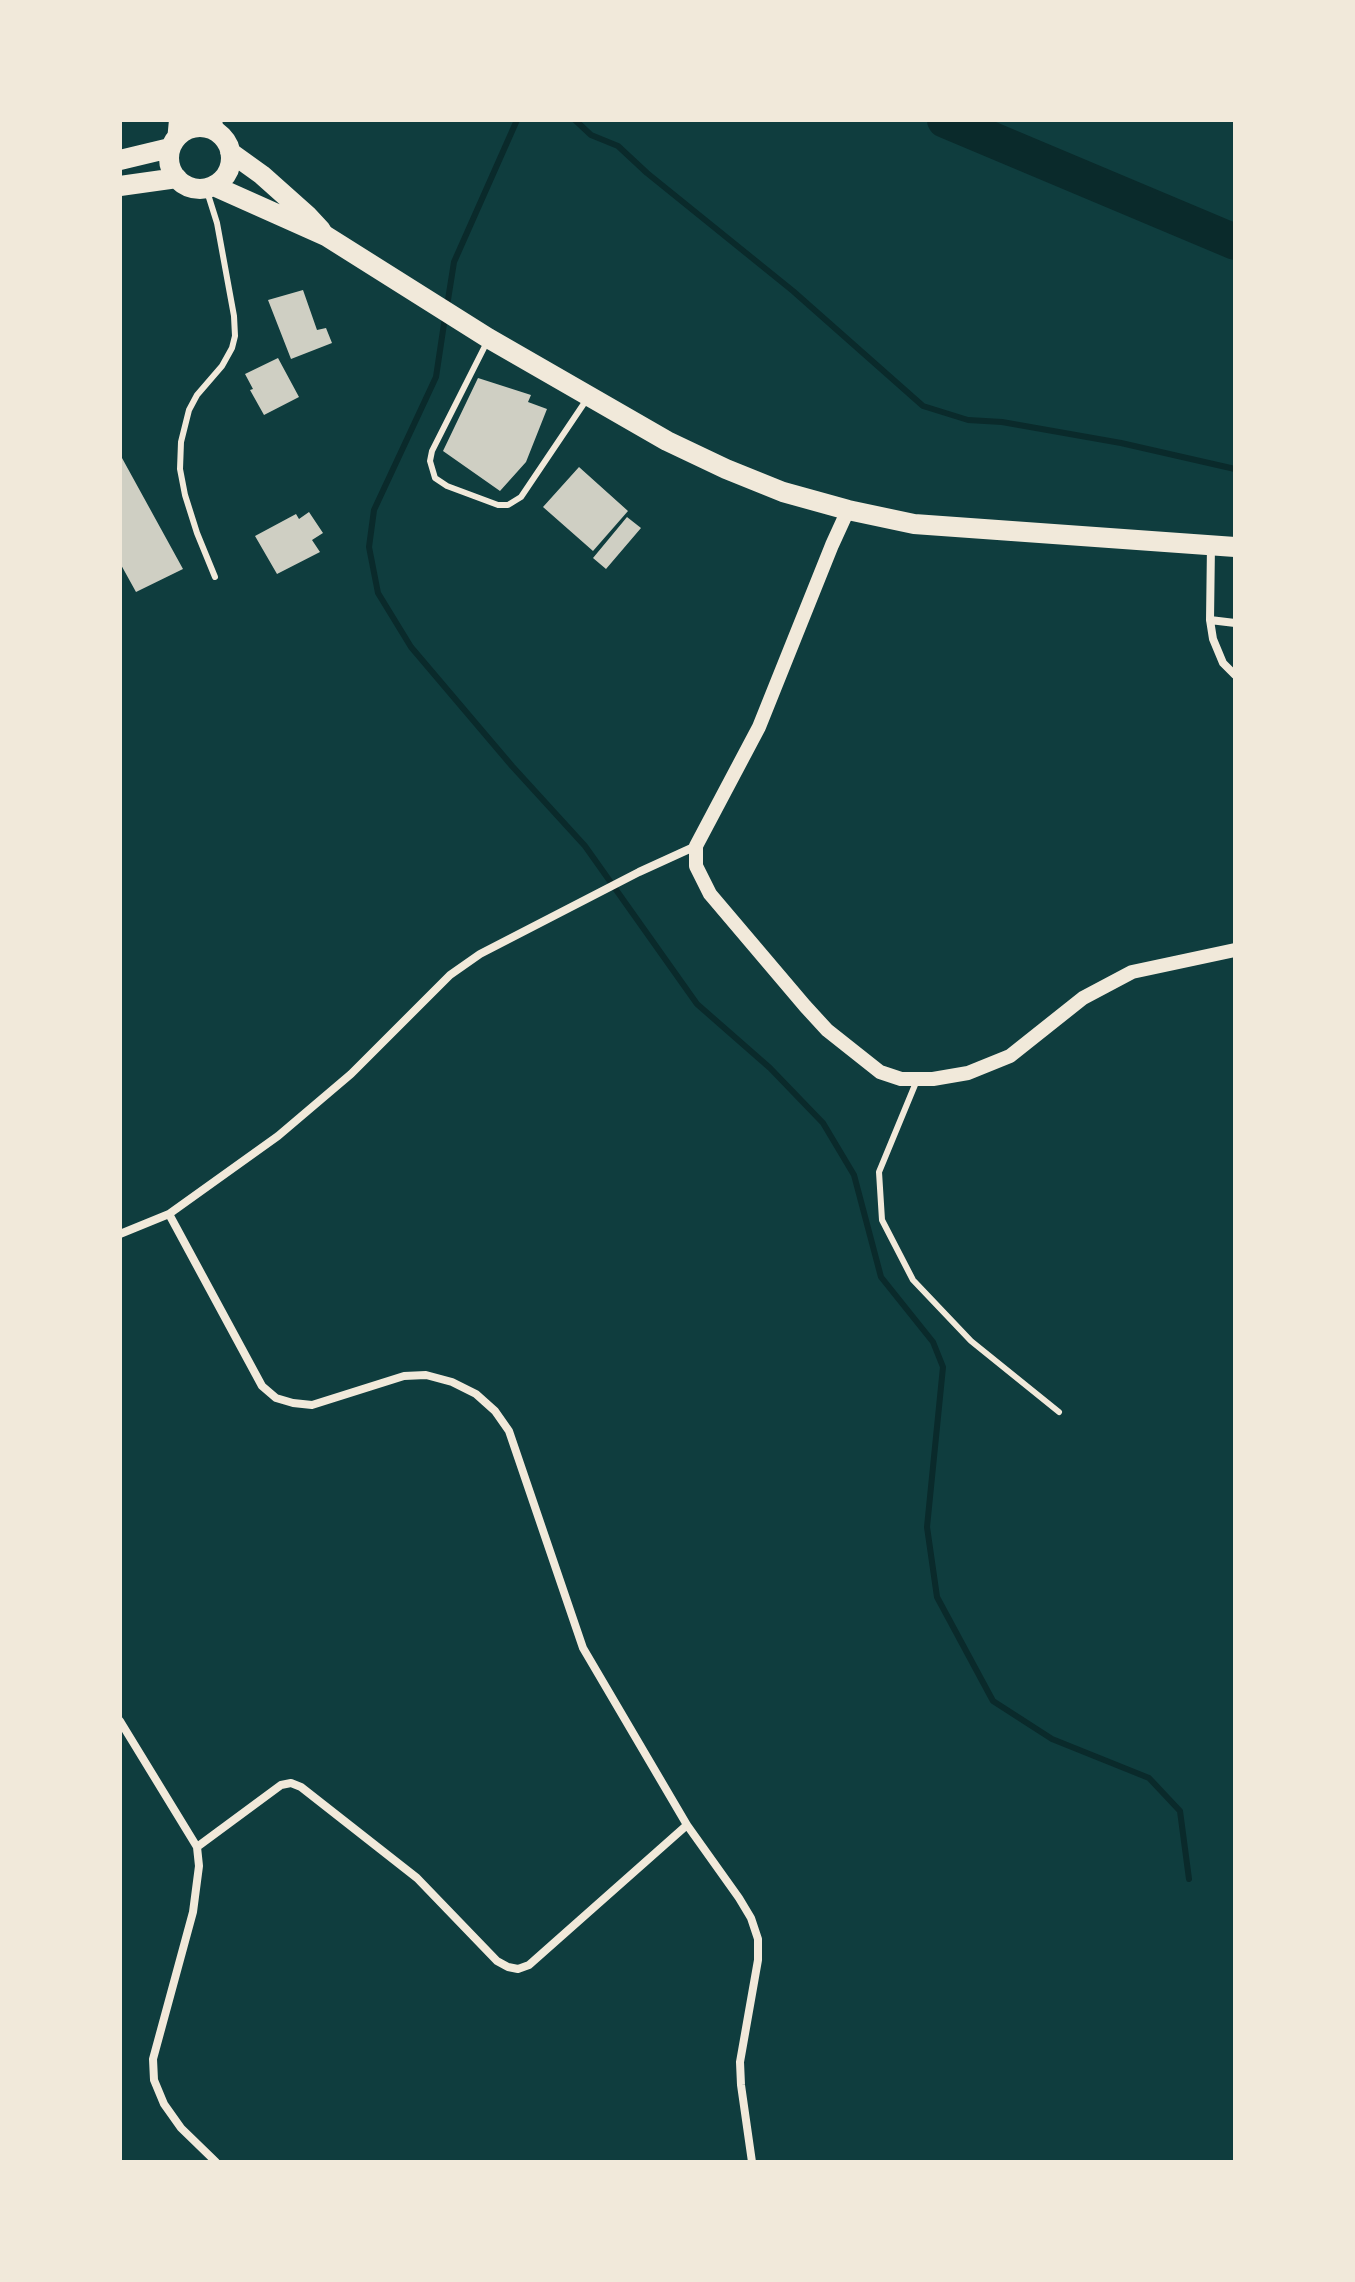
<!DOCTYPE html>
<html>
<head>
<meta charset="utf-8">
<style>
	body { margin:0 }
	#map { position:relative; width:1355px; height:2282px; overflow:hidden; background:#0f3d3e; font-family:"Libre Baskerville",serif }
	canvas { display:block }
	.frame { position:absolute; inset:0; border:122px solid #f1e9da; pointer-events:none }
</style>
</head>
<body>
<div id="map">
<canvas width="1355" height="2282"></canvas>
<div class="frame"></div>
</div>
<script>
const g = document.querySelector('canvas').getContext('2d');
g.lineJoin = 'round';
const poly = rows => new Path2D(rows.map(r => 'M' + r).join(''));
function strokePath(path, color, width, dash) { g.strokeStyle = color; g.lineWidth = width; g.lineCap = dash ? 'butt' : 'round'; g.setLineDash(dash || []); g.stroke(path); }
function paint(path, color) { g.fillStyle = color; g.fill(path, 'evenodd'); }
strokePath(poly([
	[575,120,591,135,618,146,647,173,793,291,923,406,968,420,1002,422,1121,443,1235,469],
	[447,306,454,262,517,120],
	[445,317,436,377,374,510,369,547,378,593,411,647,512,766,585,846,697,1004,770,1068,823,1123,854,1175,881,1277,933,1342,943,1367,927,1527,937,1597,993,1701,1052,1739,1149,1778,1180,1811,1189,1879]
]), '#0a2a2b', 6);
strokePath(poly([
	[945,120,1235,242]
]), '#0a2a2b', 36);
paint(poly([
	[303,290,317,330,326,328,332,343,291,359,268,300],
	[278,358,299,397,264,415,250,390,253,389,245,374],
	[478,378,531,395,528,402,547,409,526,462,500,491,443,451],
	[122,458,183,569,136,592,120,563,120,459],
	[579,467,628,511,593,551,543,507],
	[309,512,323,533,312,540,320,552,277,574,255,536,296,514,299,519],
	[627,517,641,528,606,569,593,558]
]), '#cfcfc3');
strokePath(poly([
	[206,188,217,223,234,316,235,336,232,348,222,366,197,395,189,410,181,442,180,469,185,495,197,533,215,577],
	[488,340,432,451,430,461,435,478,447,486,498,505,508,505,521,497,587,399],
	[917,1080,879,1172,882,1220,913,1280,971,1341,1059,1412]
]), '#f1e9da', 6);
strokePath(poly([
	[1211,545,1210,620,1213,639,1223,663,1235,675],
	[1210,620,1235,623],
	[169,1214,262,1386,276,1398,293,1403,312,1405,404,1376,426,1375,452,1382,476,1394,495,1411,509,1431,583,1648,687,1825,739,1898,751,1918,758,1939,758,1960,740,2062,741,2085,752,2162],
	[120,1234,169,1214,278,1136,351,1074,450,975,480,954,639,872,696,846],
	[120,1721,197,1847,199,1866,193,1912,153,2059,154,2080,164,2104,181,2128,216,2162],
	[197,1847,281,1785,291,1783,301,1787,417,1878,497,1961,508,1967,518,1969,529,1965,687,1825]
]), '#f1e9da', 8);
strokePath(poly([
	[215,120,217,132],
	[174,141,176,120],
	[848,510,832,545,759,727,696,846,696,866,710,894,805,1006,827,1030,880,1072,901,1079,933,1079,968,1073,1010,1056,1083,998,1132,972,1235,950]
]), '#f1e9da', 14);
strokePath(poly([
	'169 158a31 31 0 1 1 62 0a31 31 0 1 1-62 0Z',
	[230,152,262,175,308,216,321,230],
	[120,160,170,148],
	[120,186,177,178],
	[214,186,326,236,488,338,667,441,726,469,783,492,848,510,914,524,1235,547]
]), '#f1e9da', 20);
</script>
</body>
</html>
